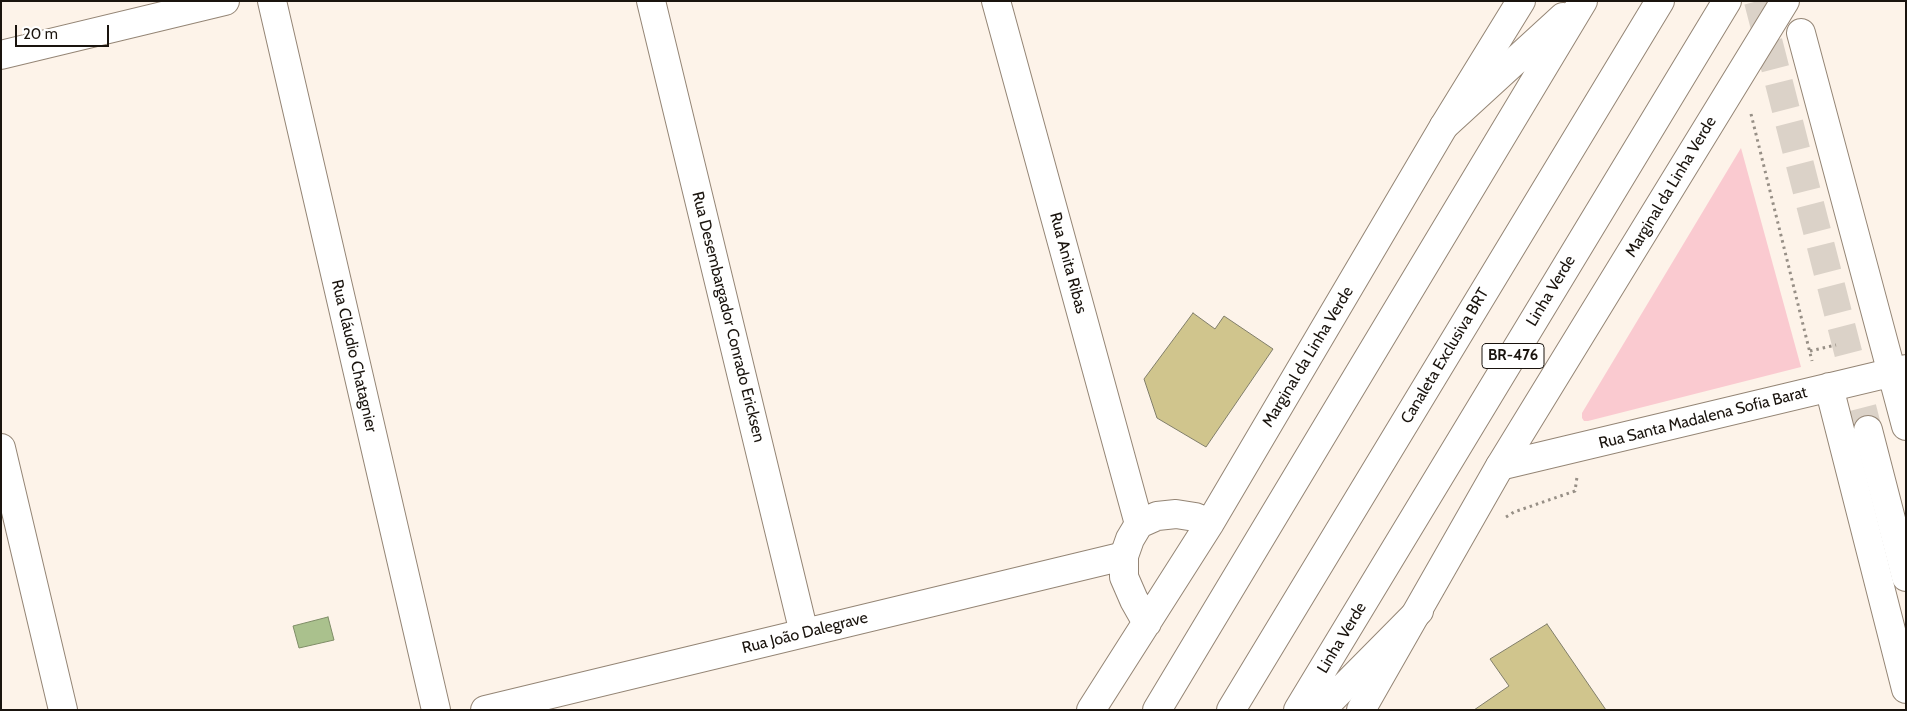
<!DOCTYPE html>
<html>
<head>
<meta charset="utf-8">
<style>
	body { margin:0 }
	#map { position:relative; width:1907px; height:711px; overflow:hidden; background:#fdf3e9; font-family:Cabin,sans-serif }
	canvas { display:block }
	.frame { position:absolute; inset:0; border:2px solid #1a140e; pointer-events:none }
	.scale { position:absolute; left:15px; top:25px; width:94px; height:22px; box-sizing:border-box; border:2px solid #1a140e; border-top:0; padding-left:6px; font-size:15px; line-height:18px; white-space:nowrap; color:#1a140e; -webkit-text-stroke:4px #fff; paint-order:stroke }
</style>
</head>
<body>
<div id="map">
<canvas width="1907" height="711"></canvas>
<div class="frame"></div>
<div class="scale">20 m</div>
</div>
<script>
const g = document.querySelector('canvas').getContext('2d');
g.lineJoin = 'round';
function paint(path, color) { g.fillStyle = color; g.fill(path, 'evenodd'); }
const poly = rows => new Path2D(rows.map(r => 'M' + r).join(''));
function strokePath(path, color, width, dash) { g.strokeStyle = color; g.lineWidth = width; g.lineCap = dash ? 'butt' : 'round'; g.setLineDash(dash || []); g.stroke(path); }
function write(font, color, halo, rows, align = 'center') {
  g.font = font + ' Cabin,sans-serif'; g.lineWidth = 4; g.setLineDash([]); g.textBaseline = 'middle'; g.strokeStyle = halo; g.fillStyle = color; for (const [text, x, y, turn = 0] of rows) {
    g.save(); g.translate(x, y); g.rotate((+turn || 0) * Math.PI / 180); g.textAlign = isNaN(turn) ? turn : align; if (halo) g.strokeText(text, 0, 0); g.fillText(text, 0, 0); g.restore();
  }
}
paint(poly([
	[1741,148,1801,367,1588,421,1584,421,1582,418,1582,413]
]), '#facad0');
const water = poly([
	[328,617,334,640,299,648,293,626,328,617]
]);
paint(water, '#aac18d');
strokePath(water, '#7f8d67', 1);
const building = poly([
	[1193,313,1215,329,1224,316,1273,349,1206,447,1157,418,1144,379,1193,313],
	[1547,624,1606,710,1474,710,1509,686,1490,659,1547,624]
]);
paint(building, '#d0c58d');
strokePath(building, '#817e6a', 1);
strokePath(poly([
	[1758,1,1868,430]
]), '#dbd2c8', 28, [28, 14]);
const minor = poly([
	[272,1,436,710],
	[651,1,804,633],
	[996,1,1139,524],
	[1801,33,1906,426],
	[1,55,225,1],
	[1829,387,1906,689],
	[1,448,63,710],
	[1500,466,1906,369],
	[485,710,1124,556],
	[1231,710,1660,1]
]);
const major = poly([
	[1868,430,1906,577],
	[1147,623,1134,600,1124,577,1124,556,1130,539,1139,524,1157,516,1176,514,1195,517,1210,523],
	[1091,710,1210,523,1444,126,1521,1],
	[1361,710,1500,466,1785,1]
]);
const highway = poly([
	[1444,126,1563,17],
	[1157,710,1583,1],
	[1298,710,1727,1],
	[1321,710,1419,611]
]);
strokePath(minor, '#948575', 30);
strokePath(major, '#948575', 30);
strokePath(highway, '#948575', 30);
strokePath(poly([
	[1751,114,1812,361],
	[1810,351,1836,345],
	[1506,517,1514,512,1575,491,1577,477]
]), '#978f86', 3, [2.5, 4]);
strokePath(minor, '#fff', 28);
strokePath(major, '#fff', 28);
strokePath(highway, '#fff', 28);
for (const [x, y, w] of [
	[1513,356,62]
]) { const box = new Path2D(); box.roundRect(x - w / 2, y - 12.5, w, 25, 4); g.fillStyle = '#fff'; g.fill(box); strokePath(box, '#1a140e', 1); }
write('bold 15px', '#1a140e', null, [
	["BR-476",1513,356]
]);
write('16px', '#1a140e', '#fff', [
	["Marginal da Linha Verde",1671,187,-59],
	["Rua Anita Ribas",1068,263,75],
	["Linha Verde",1551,291,-59],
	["Rua Desembargador Conrado Ericksen",728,317,76],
	["Rua Cláudio Chatagnier",354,356,77],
	["Canaleta Exclusiva BRT",1445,356,-59],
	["Marginal da Linha Verde",1308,357,-59],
	["Rua Santa Madalena Sofia Barat",1703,418,-14],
	["Rua João Dalegrave",805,633,-14],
	["Linha Verde",1342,638,-59]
]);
</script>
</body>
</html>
